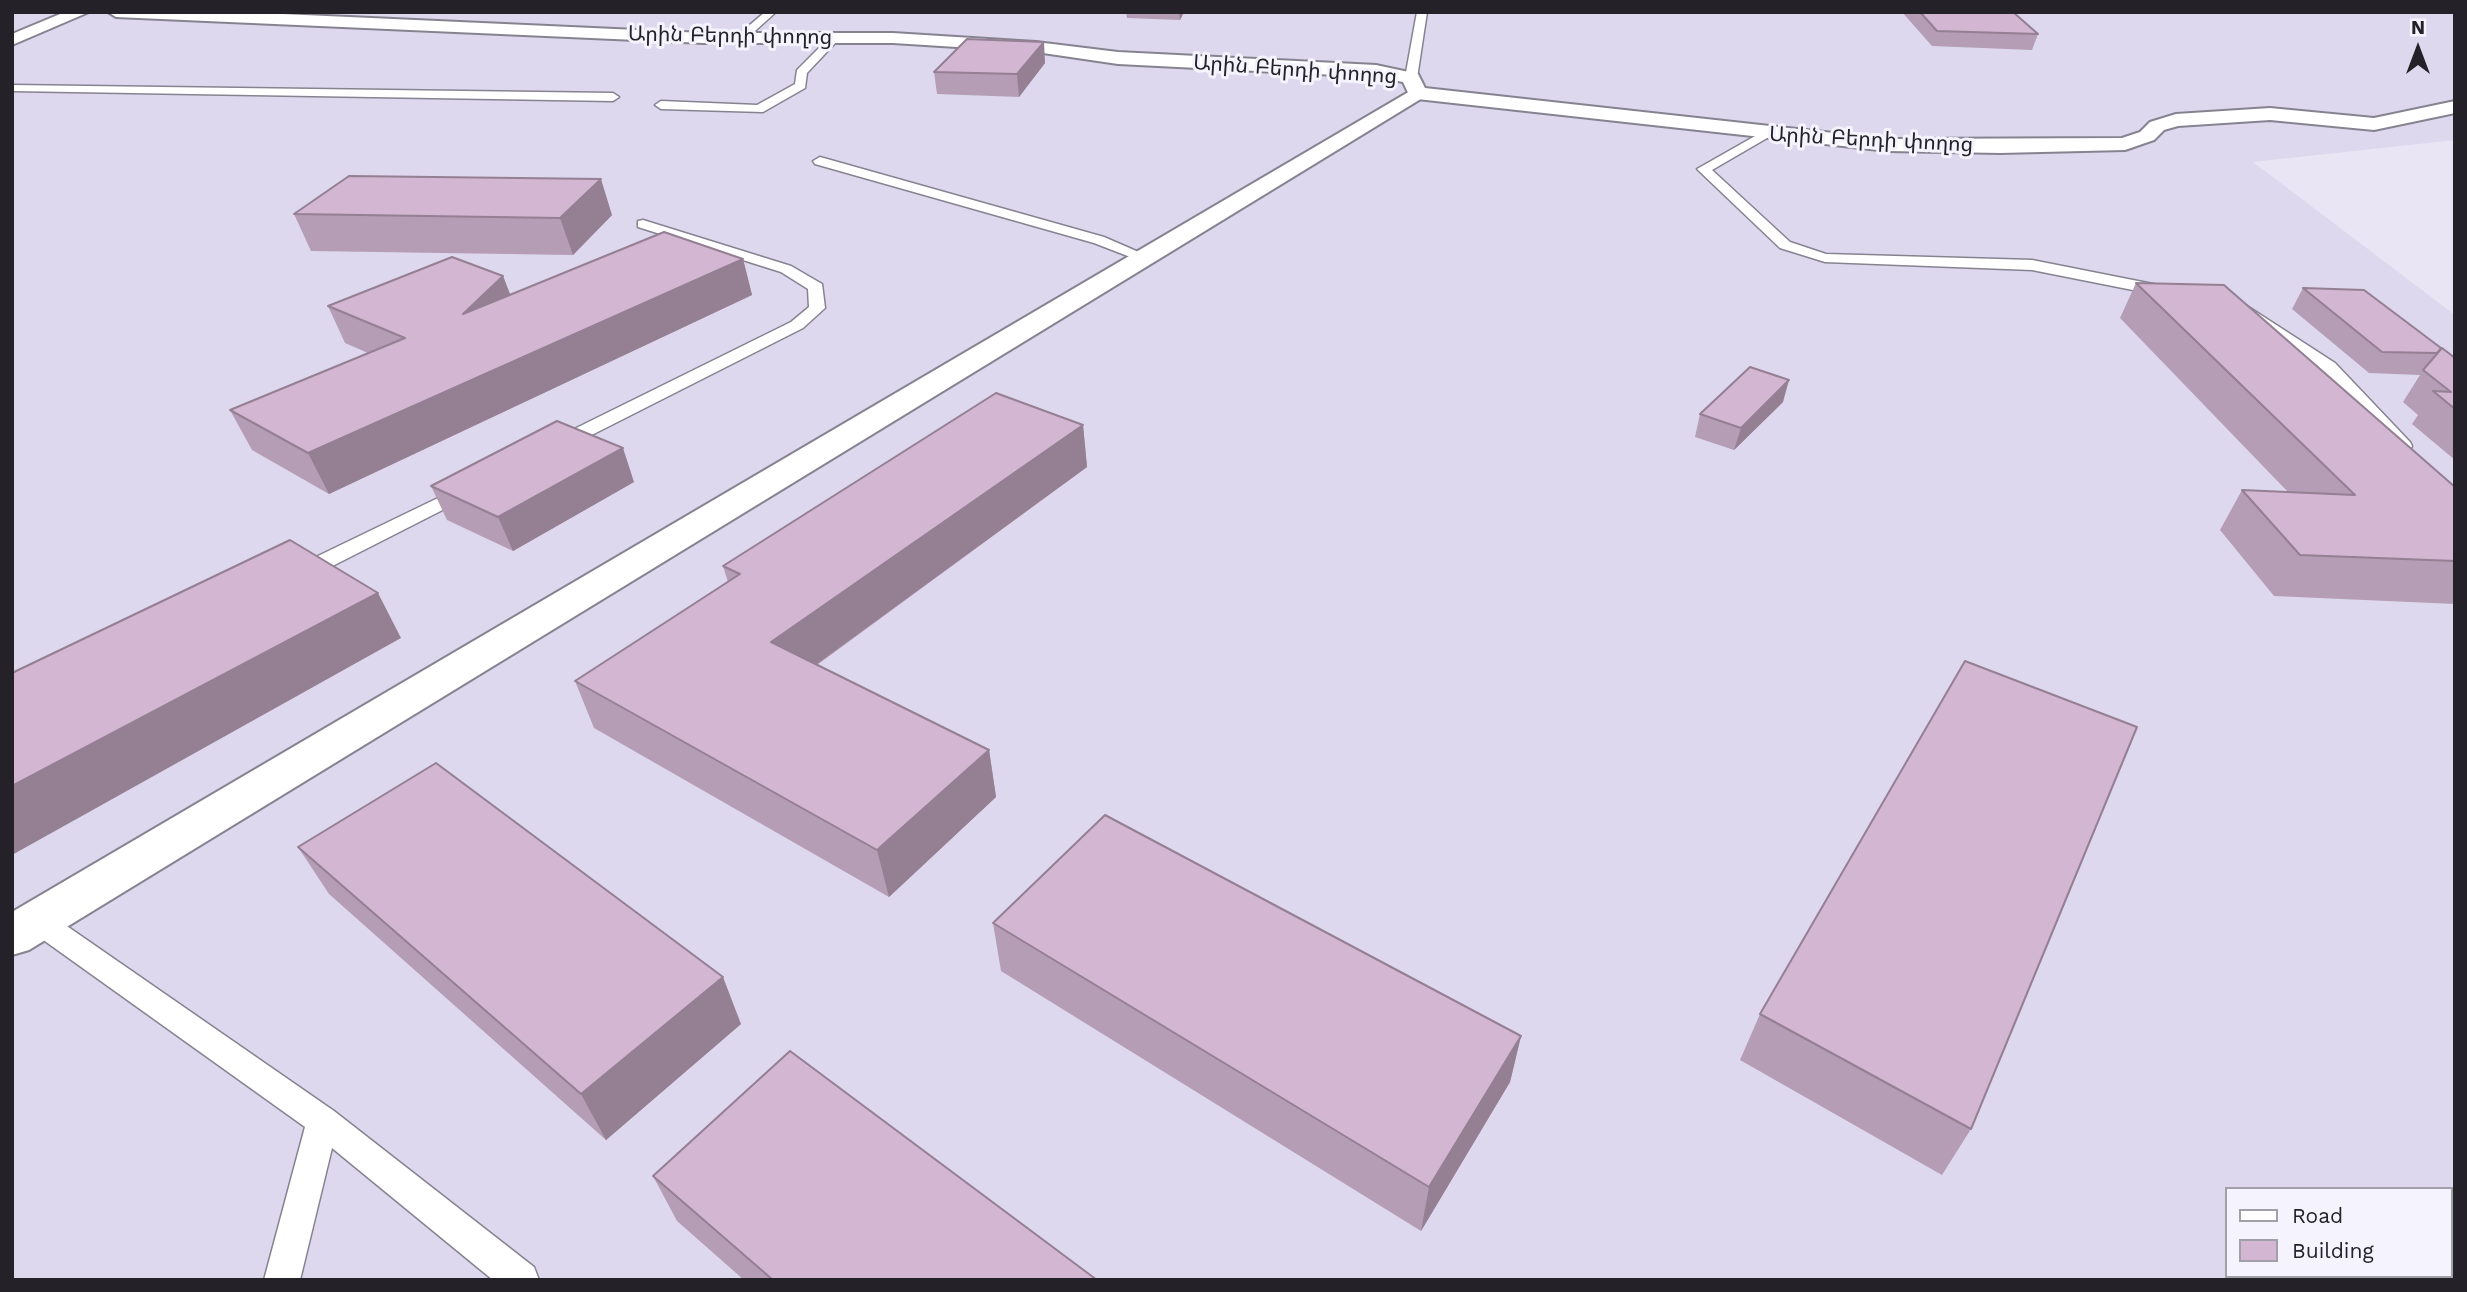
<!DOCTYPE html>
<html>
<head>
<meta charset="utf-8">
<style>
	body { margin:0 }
	#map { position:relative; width:2467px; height:1292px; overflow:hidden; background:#e9e5f4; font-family:"Work Sans",sans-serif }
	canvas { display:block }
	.frame { position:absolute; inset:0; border:14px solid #242228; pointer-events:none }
	.legend { position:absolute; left:2225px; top:1187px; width:228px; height:91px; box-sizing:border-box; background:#f5f3fd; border:2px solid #a19fa8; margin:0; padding:9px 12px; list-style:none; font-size:21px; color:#242228 }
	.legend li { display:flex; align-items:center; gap:14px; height:35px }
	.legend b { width:35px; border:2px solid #a19fa8 }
	.north { position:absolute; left:2383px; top:14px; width:70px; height:70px; -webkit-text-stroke:5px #f5f3fd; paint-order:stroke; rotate:0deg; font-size:19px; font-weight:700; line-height:28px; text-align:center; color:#242228 }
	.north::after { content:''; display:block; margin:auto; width:24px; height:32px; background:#242228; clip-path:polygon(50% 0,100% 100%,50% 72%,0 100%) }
</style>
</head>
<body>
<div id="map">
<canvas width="2467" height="1292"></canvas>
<div class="frame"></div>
<ul class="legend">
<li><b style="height:9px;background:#fff"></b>Road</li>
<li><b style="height:19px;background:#d3b6d2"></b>Building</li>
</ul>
<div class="north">N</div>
</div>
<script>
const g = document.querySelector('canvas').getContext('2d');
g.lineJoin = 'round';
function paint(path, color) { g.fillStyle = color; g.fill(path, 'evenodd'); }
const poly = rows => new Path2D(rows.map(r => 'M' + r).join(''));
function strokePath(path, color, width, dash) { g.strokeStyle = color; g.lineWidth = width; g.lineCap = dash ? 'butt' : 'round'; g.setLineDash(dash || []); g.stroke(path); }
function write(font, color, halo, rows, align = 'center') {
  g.font = font + ' "Work Sans","Noto Sans Armenian",sans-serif'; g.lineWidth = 6; g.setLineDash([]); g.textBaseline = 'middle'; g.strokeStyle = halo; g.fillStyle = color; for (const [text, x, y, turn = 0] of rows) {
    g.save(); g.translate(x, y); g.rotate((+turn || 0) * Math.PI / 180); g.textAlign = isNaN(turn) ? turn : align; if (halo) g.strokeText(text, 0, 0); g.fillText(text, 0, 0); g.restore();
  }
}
paint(poly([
	[12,12,2455,12,2455,140,2253,162,2455,315,2455,1280,12,1280],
	[2227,1189,2451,1189,2451,1276,2227,1276]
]), '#ded8ef');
const lane = poly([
	[765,12,776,12,745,40,737,40,737,36,765,12],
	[1417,12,1427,12,1417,78,1411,81,1405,78,1417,12],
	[831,36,840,38,807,73,805,88,763,112,661,109,655,105,661,101,757,105,795,84,797,70,831,36],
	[12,85,613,93,619,97,613,101,12,91,12,85],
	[1764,131,1774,134,1712,170,1790,242,1826,254,2032,260,2163,286,2171,291,2163,296,2032,270,1825,262,1780,248,1697,169,1764,131],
	[820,157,1104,237,1150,257,1143,261,1138,260,1094,243,815,164,813,161,820,157],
	[643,220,791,266,822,284,825,308,803,328,564,449,550,449,548,445,550,441,791,322,809,307,808,289,781,272,638,227,638,221,643,220],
	[2247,306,2335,363,2410,442,2412,446,2410,450,2396,450,2323,371,2241,314,2239,311,2247,306],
	[467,484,477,490,474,494,305,580,289,580,286,575,289,570,467,484],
	[38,910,48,913,334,1111,534,1267,539,1280,493,1280,332,1148,300,1280,264,1280,305,1127,28,929,24,921,28,913,38,910]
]);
const street = poly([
	[1417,87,1427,93,1424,97,29,950,12,955,12,912,1417,87]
]);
const secondary = poly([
	[65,12,89,12,12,45,12,34,65,12],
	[108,12,238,12,704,33,893,33,1036,42,1118,52,1376,65,1418,74,1425,88,1888,139,2122,138,2140,132,2150,122,2176,114,2270,108,2374,118,2455,101,2455,113,2374,130,2270,120,2178,126,2164,130,2154,140,2125,150,2000,153,1888,151,1417,99,1410,97,1403,82,1376,77,1118,64,1036,52,893,43,704,43,116,17,108,12]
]);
strokePath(lane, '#868391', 3);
strokePath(street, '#868391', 4);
strokePath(secondary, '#868391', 4);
paint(lane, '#fff');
paint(street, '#fff');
paint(secondary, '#fff');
paint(poly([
	[1126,12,1184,12,1180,20,1127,18],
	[1902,12,2013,12,2038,34,2032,50,1932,46],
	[1045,63,1019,97,937,94,934,72],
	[294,214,612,215,573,255,311,251],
	[743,259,752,295,329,494,252,450,230,410,368,353,345,343,328,306,503,276,510,295],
	[2136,283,2455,487,2455,604,2274,596,2220,530,2242,490,2288,492,2120,318],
	[2303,288,2455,358,2455,460,2412,424,2418,415,2403,402,2420,375,2369,373,2292,309],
	[1783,402,1734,450,1695,437,1700,414],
	[1083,425,1087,467,817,665,989,750,996,797,889,897,594,728,575,681,728,582,723,566],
	[634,482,513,551,447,520,431,486],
	[298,847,741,1024,606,1140,329,894],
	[993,923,1521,1036,1510,1082,1421,1231,1001,971],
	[1760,1014,1971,1129,1942,1175,1740,1060],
	[653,1176,1097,1280,744,1280,677,1221]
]), '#b59db5');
paint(poly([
	[1179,12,1184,12,1180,20],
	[1044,42,1045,63,1019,97,1017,74],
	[601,179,612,215,573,255,560,218],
	[743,259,752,295,329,494,308,453],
	[503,276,517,312,463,314],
	[1789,380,1783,402,1734,450,1741,428],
	[1083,425,1087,467,784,688,771,642],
	[623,448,634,482,513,551,498,517],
	[378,593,401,638,12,855,12,786],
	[989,750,996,797,889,897,877,850],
	[723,977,741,1024,606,1140,581,1094],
	[1521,1036,1510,1082,1421,1231,1429,1187]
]), '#947f93');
const building = poly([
	[1920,12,2013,12,2038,34,1937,31,1920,12],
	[967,39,1044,42,1017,74,934,72,967,39],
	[349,176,601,179,560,218,294,214,349,176],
	[664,232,743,259,308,453,230,410,405,338,328,306,452,257,503,276,463,314,664,232],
	[2136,283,2224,285,2455,487,2455,561,2300,555,2242,490,2355,495,2136,283],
	[2303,288,2364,290,2441,348,2437,353,2382,352,2303,288],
	[2442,348,2455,358,2455,409,2433,391,2451,392,2423,370,2442,348],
	[1750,367,1789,380,1741,428,1700,414,1750,367],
	[996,393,1083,425,771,642,989,750,877,850,575,681,740,574,723,566,996,393],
	[557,421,623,448,498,517,431,486,557,421],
	[290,540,378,593,12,786,12,673,290,540],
	[1965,661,2137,727,1971,1129,1760,1014,1965,661],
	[436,763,723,977,581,1094,298,847,436,763],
	[1105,815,1521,1036,1429,1187,993,923,1105,815],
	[790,1051,1097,1280,773,1280,653,1176,790,1051]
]);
paint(building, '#d3b6d2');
strokePath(building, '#947f93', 2);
write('21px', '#242228', '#f5f3fd', [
	["Արին Բերդի փողոց",730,36,1],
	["Արին Բերդի փողոց",1295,70,4],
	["Արին Բերդի փողոց",1871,140,3]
]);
</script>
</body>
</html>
